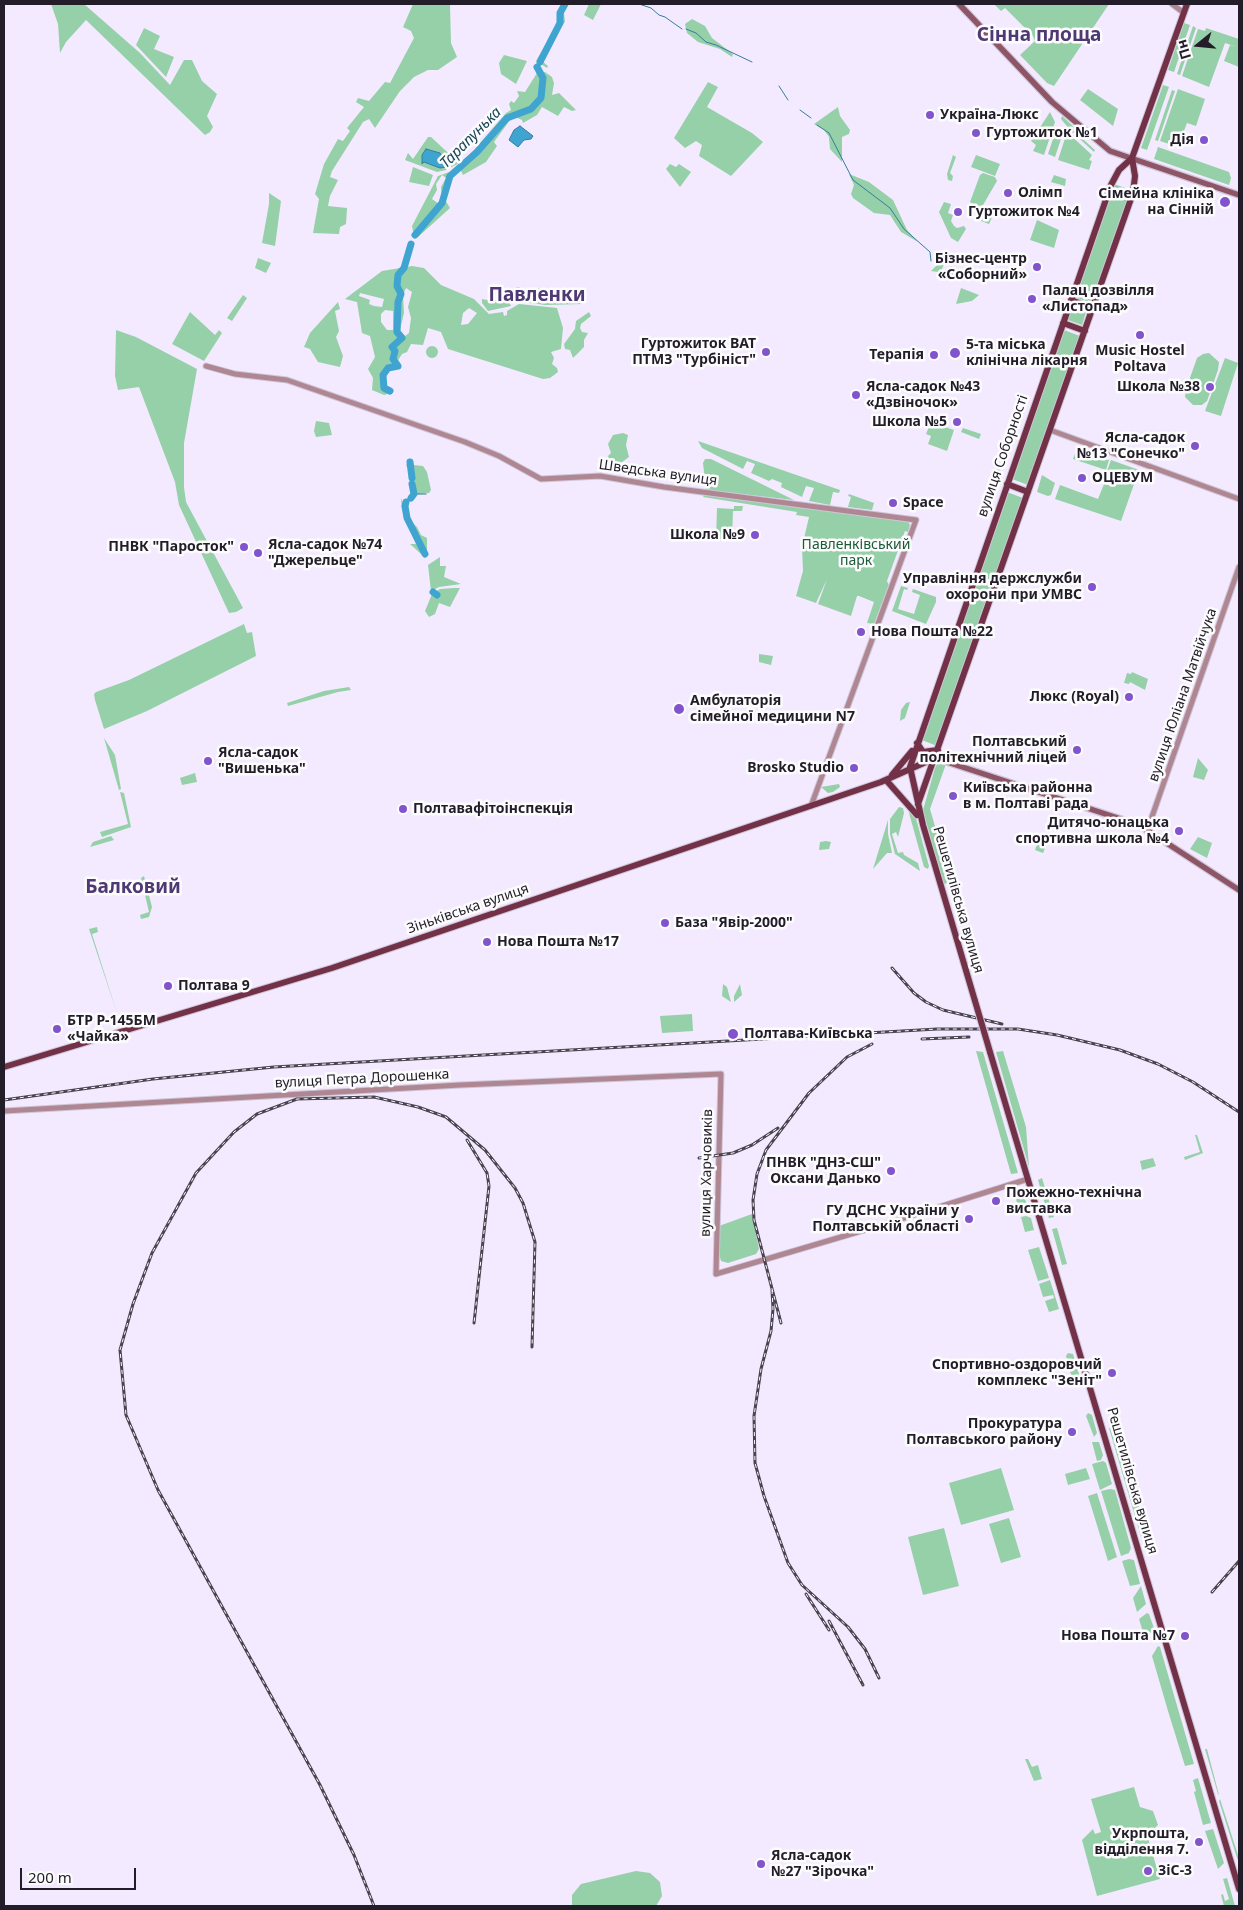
<!DOCTYPE html>
<html>
<head>
<meta charset="utf-8">
<style>
	body { margin:0 }
	#map { position:relative; width:1243px; height:1910px; overflow:hidden; background:#f4eaff; font-family:"Noto Sans",sans-serif }
	canvas { display:block }
	.frame { position:absolute; inset:0; border:5px solid #221d29; pointer-events:none }
	.north { position:absolute; left:1173px; top:20px; width:50px; height:50px; -webkit-text-stroke:4px #fcfcfc; paint-order:stroke; rotate:253deg; font-size:14px; font-weight:700; line-height:20px; text-align:center; color:#221d29 }
	.north::after { content:''; display:block; margin:auto; width:18px; height:22px; background:#221d29; clip-path:polygon(50% 0,100% 100%,50% 72%,0 100%) }
	.scale { position:absolute; left:20px; top:1868px; width:116px; height:22px; box-sizing:border-box; border:2px solid #221d29; border-top:0; padding-left:6px; font-size:15px; line-height:18px; white-space:nowrap; color:#221d29; -webkit-text-stroke:4px #fcfcfc; paint-order:stroke }
</style>
</head>
<body>
<div id="map">
<canvas width="1243" height="1910"></canvas>
<div class="frame"></div>
<div class="north">Пн</div>
<div class="scale">200 m</div>
</div>
<script>
const g = document.querySelector('canvas').getContext('2d');
g.lineJoin = 'round';
function paint(path, color) { g.fillStyle = color; g.fill(path, 'evenodd'); }
const poly = rows => new Path2D(rows.map(r => 'M' + r).join(''));
function strokePath(path, color, width, dash) { g.strokeStyle = color; g.lineWidth = width; g.lineCap = dash ? 'butt' : 'round'; g.setLineDash(dash || []); g.stroke(path); }
function write(font, color, halo, rows, align = 'center') {
  g.font = font + ' "Noto Sans",sans-serif'; g.lineWidth = 5; g.setLineDash([]); g.textBaseline = 'middle'; g.strokeStyle = halo; g.fillStyle = color; for (const [text, x, y, turn = 0] of rows) {
    g.save(); g.translate(x, y); g.rotate((+turn || 0) * Math.PI / 180); g.textAlign = isNaN(turn) ? turn : align; if (halo) g.strokeText(text, 0, 0); g.fillText(text, 0, 0); g.restore();
  }
}
paint(poly([
	[51,4,84,4,140,53,170,85,184,60,192,60,202,81,217,94,207,116,213,127,210,132,205,135,86,20,66,42,60,53,58,24],
	[413,4,450,4,451,43,457,57,438,70,428,70,414,77,400,91,375,128,369,119,363,122,332,171,330,177,338,180,330,196,328,206,347,208,346,224,340,227,339,234,313,233,319,199,315,194,324,164,338,139,343,141,350,131,347,128,364,107,356,102,358,98,369,101,385,82,390,83,414,38,411,31,403,27],
	[589,4,601,4,593,20,584,15],
	[994,4,1109,4,1054,86,1047,83,1020,55,1035,41,1033,36,1005,8,1001,11],
	[559,11,564,13,565,22,558,30,542,61,548,66,547,68,536,61,557,25],
	[692,19,705,26,712,38,733,54,732,57,720,49,698,42,687,33,685,24],
	[1184,23,1190,25,1174,72,1168,70],
	[1193,26,1196,28,1180,75,1177,74],
	[144,28,160,36,154,49,174,57,166,77,136,45],
	[1206,28,1239,39,1239,67,1224,61,1230,45,1237,47,1225,43,1209,87,1182,76,1198,29,1205,31],
	[504,55,527,61,516,84,501,74,499,63],
	[545,72,552,77,554,83,552,95,559,93,576,110,572,111,564,107,558,116,542,107,537,115,523,123,522,120,513,116,494,142,497,146,486,162,463,175,461,171,457,172,446,185,444,198,450,208,418,237,414,237,412,226,438,176,455,170,462,164,506,113,511,110,509,104,511,101,514,103,519,96,517,91,525,92,537,73],
	[442,175,446,178,441,187,442,203,439,204,432,199,437,190,436,184],
	[708,82,718,87,707,107,752,133,763,142,731,176,699,156,702,145,696,141,685,148,674,138],
	[1163,85,1169,87,1147,150,1141,148],
	[1088,89,1118,109,1113,126,1080,100],
	[1178,89,1205,99,1196,126,1187,123,1178,147,1160,141],
	[1172,90,1175,91,1158,141,1155,140],
	[838,107,840,116,850,130,849,134,842,137,842,162,830,149,829,137,824,130,814,124],
	[1050,112,1055,122,1044,155,1033,151,1036,145,1031,141],
	[1062,116,1076,129,1075,132,1095,150,1094,152,1071,131,1061,119],
	[1057,127,1064,130,1055,157,1048,154],
	[1067,132,1092,155,1089,160,1092,161,1089,170,1058,160],
	[428,137,431,137,459,163,446,170,437,172,405,160,408,153,413,159],
	[1158,147,1229,172,1231,178,1229,185,1154,159],
	[953,155,956,157,950,173,953,176,952,181,948,180,947,174],
	[976,155,1000,164,995,176,971,167],
	[670,164,676,167,679,164,691,172,680,187,666,169],
	[413,167,433,175,429,186,409,182],
	[983,173,995,177,997,181,983,205,977,207,970,202,980,175],
	[849,174,869,182,893,200,907,230,918,242,901,232,890,215,874,213,853,198,851,194,854,185],
	[1054,175,1066,179,1065,186,1051,182],
	[1114,184,1131,190,1091,303,1075,297],
	[269,193,281,201,275,246,262,243,269,204],
	[944,202,951,204,948,213,953,215,951,221,954,226,957,228,964,226,966,229,958,242,951,238,939,212],
	[988,207,995,211,989,224,981,221],
	[1037,220,1059,230,1054,248,1030,240],
	[948,254,942,269,938,272,931,271],
	[258,258,271,263,266,273,255,268],
	[412,266,424,268,441,285,474,299,489,314,503,312,504,316,507,315,507,311,519,304,557,308,563,328,561,349,551,352,554,358,552,364,557,368,558,372,550,378,543,379,448,349,441,332,428,328,423,345,411,344,407,352,402,354,397,362,381,372,381,382,388,394,384,395,372,390,373,378,368,369,375,357,370,336,362,333,357,302,345,299,382,271],
	[406,288,412,292,408,307,411,318,409,333,405,336,400,330,404,313,403,295],
	[360,293,384,299,382,307,374,306,369,304,370,300,359,296],
	[469,308,477,313,468,324,461,325,463,313],
	[385,310,393,311,393,330,387,330,381,322,381,314],
	[951,266,955,269,956,280,945,276],
	[501,287,511,306,488,311,482,303,482,299,499,302,501,296,496,290],
	[516,287,520,287,522,292,528,294,533,293,536,288,541,289,545,300,554,301,558,294,582,304,545,305,524,302,515,292],
	[961,288,979,295,972,301,956,304],
	[243,295,247,298,232,321,227,318],
	[338,302,340,309,335,311,339,331,336,337,343,356,340,367,318,362,310,349,304,347,310,333],
	[1072,307,1086,312,1082,325,1068,320],
	[190,312,215,335,219,330,222,333,204,361,172,344],
	[589,312,591,316,581,324,580,328,582,332,588,333,584,340,584,347,573,358,570,350,565,349,564,344,575,329,576,321],
	[116,330,136,337,197,369,184,443,184,487,186,502,243,608,236,612,229,613,179,505,175,482,139,387,118,390,115,376],
	[1064,330,1080,336,1028,485,1012,479],
	'426 352a6 6 0 1 1 12 0a6 6 0 1 1-12 0Z',
	[1209,353,1219,362,1218,370,1207,401,1202,405,1193,405,1185,397,1186,389,1197,358,1203,354],
	[1225,358,1238,363,1221,416,1205,411],
	[316,421,329,423,332,435,316,437,314,431],
	[931,422,954,430,947,451,928,444,931,436,926,434],
	[963,428,981,434,979,439,961,432],
	[623,433,628,435,626,445,629,457,614,468,609,461,608,456,611,453,608,444,613,435],
	[698,441,840,490,839,493,833,492,830,505,809,501,814,488,806,486,802,497,781,487,782,483,772,479,769,481,751,473,755,464,747,461,743,469,702,448],
	[1077,449,1109,460,1106,470,1073,459],
	[705,459,711,459,794,500,706,490,703,463],
	[1111,460,1139,470,1121,521,1055,499,1060,485,1098,499,1104,484,1112,486,1115,478,1106,474],
	[411,461,414,465,423,466,427,472,431,490,429,493,413,495,411,488,415,482,406,465],
	[998,468,1003,473,998,488,994,491,990,490],
	[1042,475,1055,483,1051,495,1048,496,1037,492],
	[1007,492,1023,498,937,746,922,740],
	[705,494,907,520,910,525,908,532,905,531,887,581,889,585,874,624,867,623,874,602,859,596,857,596,851,616,818,604,827,579,816,603,796,596,803,571,802,547,809,517,796,515,797,512,703,497],
	[849,494,874,503,872,510,848,507,851,497,848,496],
	[401,498,411,521,417,527,421,535,427,538,427,554,421,554,410,544,416,544,402,510],
	[734,506,743,506,742,511,733,511,732,540,716,539,717,508,734,509],
	[440,557,440,566,446,566,444,577,461,584,439,587,431,591,428,565],
	[901,586,908,588,907,590,904,589,898,609,914,614,920,595,912,592,913,589,936,597,936,602,926,624,892,611],
	[454,588,460,588,450,607,439,603,435,614,429,617,425,611,432,594,440,589],
	[244,624,247,633,252,632,256,656,147,711,104,729,95,700,94,694,96,692,129,680],
	[759,654,773,656,771,665,759,662],
	[1132,672,1148,679,1145,690,1130,682,1129,684,1124,683,1127,673,1131,674],
	[349,687,351,690,338,692,288,706,287,703,324,691],
	[910,702,905,718,900,721,901,710,906,703],
	[104,738,115,755,121,789,119,790],
	[1198,758,1208,770,1204,780,1193,777],
	[942,762,946,764,930,809,952,885,943,883,923,810,935,768,937,764],
	[195,773,197,782,182,785,180,778],
	[839,784,840,787,833,792,828,793,821,787],
	[120,792,124,793,131,827,102,837,100,832,128,824],
	[899,807,903,808,904,813,898,837,896,832,892,834,898,853,903,852,904,855,918,863,920,871,895,854,890,834,890,819],
	[910,810,914,811,929,866,928,869,924,867,909,813],
	[888,820,888,834,892,853,887,853,873,869],
	[1041,833,1050,836,1043,853,1035,850],
	[111,836,114,840,90,847,93,842],
	[1198,837,1212,843,1207,858,1190,849],
	[826,841,831,842,829,849,819,850,820,842],
	[144,876,152,907,149,917,141,919,140,915,149,912,141,878],
	[97,927,98,932,92,934,117,1013,89,929],
	[723,984,727,987,731,1002,722,996],
	[740,984,742,995,734,1002,734,996],
	[692,1014,693,1031,662,1033,660,1016],
	[976,1051,983,1052,1018,1173,1011,1174],
	[1003,1051,1026,1127,1029,1167,996,1052],
	[1195,1135,1197,1135,1203,1153,1185,1160,1184,1157,1200,1152],
	[1153,1158,1156,1166,1142,1170,1140,1161],
	[1042,1178,1054,1217,1049,1218,1038,1180],
	[1013,1189,1022,1191,1026,1202,1024,1204,1018,1206],
	[752,1214,759,1249,756,1254,728,1263,721,1261,719,1253,719,1226],
	[1026,1216,1031,1218,1034,1230,1025,1232,1021,1217],
	[1057,1228,1067,1264,1062,1265,1052,1229],
	[1039,1247,1049,1278,1038,1281,1028,1250],
	[1050,1280,1059,1309,1049,1312,1045,1301,1054,1298,1053,1295,1043,1297,1039,1284],
	[1068,1353,1073,1354,1081,1381,1078,1386,1074,1386,1066,1356],
	[1088,1413,1092,1415,1097,1433,1094,1437,1086,1416],
	[1115,1426,1148,1538,1142,1540,1109,1428],
	[1092,1442,1099,1442,1103,1455,1101,1460,1097,1461],
	[1103,1461,1106,1463,1112,1484,1100,1490,1092,1464],
	[1001,1468,1014,1510,961,1525,949,1483],
	[1086,1468,1090,1479,1068,1485,1065,1474],
	[1110,1489,1115,1490,1131,1548,1129,1553,1121,1556,1101,1491],
	[1097,1493,1117,1557,1108,1561,1088,1496],
	[1009,1518,1021,1557,1001,1563,989,1524],
	[944,1528,959,1586,923,1595,908,1537],
	[1129,1559,1134,1560,1140,1584,1130,1586,1122,1561],
	[1141,1586,1146,1604,1137,1612,1133,1598],
	[1147,1613,1149,1614,1155,1631,1151,1633,1142,1629,1139,1619],
	[1158,1646,1160,1647,1194,1764,1185,1766,1168,1711,1152,1656],
	[1205,1749,1207,1749,1219,1795,1218,1794],
	[1025,1759,1028,1759,1032,1767,1038,1765,1042,1779,1034,1781],
	[1198,1778,1211,1823,1203,1825,1194,1792,1196,1791,1193,1780],
	[1134,1787,1140,1807,1153,1811,1158,1825,1147,1835,1160,1879,1097,1896,1082,1840,1093,1829,1095,1834,1101,1832,1091,1799],
	[1220,1799,1239,1858,1239,1864,1219,1801],
	[1213,1829,1224,1863,1218,1869,1205,1831],
	[636,1871,650,1873,660,1882,662,1896,656,1906,572,1906,572,1895,581,1884],
	[1227,1878,1235,1906,1224,1906,1221,1895,1223,1894,1225,1901,1229,1899,1223,1879]
]), '#95d0a9');
const water = poly([
	[520,126,533,136,531,139,524,140,518,147,509,140,514,130,520,126],
	[426,149,440,153,447,163,447,167,440,168,424,162,422,164,422,155,426,149]
]);
paint(water, '#3fa5d0');
strokePath(water, '#367c9e', 1);
strokePath(poly([
	[639,4,651,8,659,15,665,17,682,29],
	[686,29,696,33,706,42,716,45,752,62],
	[779,86,788,100],
	[800,110,811,118],
	[817,125,829,133,853,180,890,208,904,229,930,252,931,261],
	[414,494,426,494]
]), '#367c9e', 1);
strokePath(poly([
	[540,62,560,23,560,13,565,4],
	[415,235,442,203,450,176,477,152,507,118,531,109,541,98,543,78,537,67],
	[390,391,384,388,383,375,388,368,398,366,393,359,395,351,392,347,402,338,397,332,398,302,401,294,397,286,398,275,404,268,411,244],
	[410,462,412,478],
	[411,498,414,494,412,484],
	[406,502,405,506,407,518,425,554],
	[433,592,437,595]
]), '#3fa5d0', 7);
const tertiary = poly([
	[1172,4,1184,13],
	[206,366,235,374,287,380,465,442,499,456,541,479,600,476,664,487,916,520,811,806],
	[1050,430,1239,499],
	[1147,831,1239,567],
	[4,1111,460,1085,721,1074,716,1274,885,1224,1028,1179]
]);
const secondary = poly([
	[959,4,1052,102,1110,151,1239,195],
	[935,758,1139,825,1239,890]
]);
const primary = poly([
	[1071,300,1093,308],
	[1063,323,1085,331],
	[1007,484,1028,492],
	[917,743,923,752,938,750],
	[892,775,912,751],
	[886,780,917,815],
	[918,804,1133,193,1135,176,1132,158],
	[975,1001,923,825,910,767,1111,185,1119,170,1132,158,1187,4],
	[990,1052,1239,1889],
	[4,1067,332,968,881,782,935,758]
]);
strokePath(tertiary, '#cec5d8', 7);
strokePath(secondary, '#cec5d8', 8);
strokePath(primary, '#cec5d8', 8);
strokePath(tertiary, '#af8792', 5);
strokePath(secondary, '#8d5566', 5.5);
strokePath(primary, '#723147', 6);
const rail = poly([
	[892,968,914,993,926,1002,943,1010,1002,1024],
	[922,1039,969,1037],
	[4,1100,153,1079,274,1067,937,1029,1018,1029,1057,1035,1120,1050,1158,1064,1193,1082,1239,1112],
	[467,1140,487,1173,489,1186,474,1323],
	[699,1158,733,1153,752,1145,778,1128],
	[772,1290,773,1309,771,1331,761,1369,754,1416,755,1463,764,1496,788,1563,802,1585,848,1627,865,1649,879,1678],
	[781,1323,754,1220,753,1200,757,1174,766,1150,809,1093,847,1057,872,1044],
	[1212,1592,1239,1561],
	[806,1594,829,1630],
	[829,1621,863,1685],
	[374,1906,354,1855,320,1785,158,1490,126,1415,120,1350,133,1304,152,1253,196,1173,234,1132,257,1114,297,1099,374,1097,418,1107,446,1117,485,1150,515,1188,523,1203,535,1242,532,1347]
]);
strokePath(rail, '#4a4451', 3);
strokePath(rail, '#fcfcfc', 1, [4]);
const primaryBridge = poly([
	[975,1001,990,1052]
]);
strokePath(primaryBridge, '#cec5d8', 8, []);
strokePath(primaryBridge, '#723147', 6);
for (const [x, y, r, color] of [
	[930,115,5,"#8153cc"],
	[976,133,5,"#8153cc"],
	[1204,140,5,"#8153cc"],
	[1008,193,5,"#8153cc"],
	[1225,202,6,"#8153cc"],
	[958,212,5,"#8153cc"],
	[1037,267,5,"#8153cc"],
	[1032,299,5,"#8153cc"],
	[1140,335,5,"#8153cc"],
	[766,352,5,"#8153cc"],
	[955,353,6,"#8153cc"],
	[934,355,5,"#8153cc"],
	[1210,387,5,"#8153cc"],
	[856,395,5,"#8153cc"],
	[957,422,5,"#8153cc"],
	[1195,446,5,"#8153cc"],
	[1082,478,5,"#8153cc"],
	[893,503,5,"#8153cc"],
	[755,535,5,"#8153cc"],
	[244,547,5,"#8153cc"],
	[258,553,5,"#8153cc"],
	[1092,587,5,"#8153cc"],
	[861,632,5,"#8153cc"],
	[1129,697,5,"#8153cc"],
	[679,709,6,"#8153cc"],
	[1077,750,5,"#8153cc"],
	[208,761,5,"#8153cc"],
	[854,768,5,"#8153cc"],
	[953,796,5,"#8153cc"],
	[403,809,5,"#8153cc"],
	[1179,831,5,"#8153cc"],
	[665,923,5,"#8153cc"],
	[487,942,5,"#8153cc"],
	[168,986,5,"#8153cc"],
	[57,1029,5,"#8153cc"],
	[733,1034,6,"#8153cc"],
	[891,1171,5,"#8153cc"],
	[996,1201,5,"#8153cc"],
	[969,1219,5,"#8153cc"],
	[1112,1373,5,"#8153cc"],
	[1072,1432,5,"#8153cc"],
	[1185,1636,5,"#8153cc"],
	[1199,1842,5,"#8153cc"],
	[761,1864,5,"#8153cc"],
	[1148,1871,5,"#8153cc"]
]) { const dot = new Path2D(); dot.arc(x, y, r, 0, 2 * Math.PI); g.fillStyle = color; g.fill(dot); strokePath(dot, '#fcfcfc', 2); }
write('bold 14px', '#221d29', '#fcfcfc', [
	["Україна-Люкс",940,115],
	["Гуртожиток №1",986,133],
	["Дія",1194,140,"right"],
	["Олімп",1018,193],
	["Сімейна клініка",1214,194,"right"],
	["на Сінній",1214,210,"right"],
	["Гуртожиток №4",968,212],
	["Бізнес-центр",1027,259,"right"],
	["«Соборний»",1027,275,"right"],
	["Палац дозвілля",1042,291],
	["«Листопад»",1042,307],
	["Гуртожиток ВАТ",756,344,"right"],
	["ПТМЗ \"Турбініст\"",756,360,"right"],
	["5-та міська",966,345],
	["клінічна лікарня",966,361],
	["Music Hostel",1140,351,"center"],
	["Poltava",1140,367,"center"],
	["Терапія",924,355,"right"],
	["Ясла-садок №43",866,387],
	["«Дзвіночок»",866,403],
	["Школа №38",1200,387,"right"],
	["Школа №5",947,422,"right"],
	["Ясла-садок",1185,438,"right"],
	["№13 \"Сонечко\"",1185,454,"right"],
	["ОЦЕВУМ",1092,478],
	["Space",903,503],
	["Школа №9",745,535,"right"],
	["Ясла-садок №74",268,545],
	["\"Джерельце\"",268,561],
	["ПНВК \"Паросток\"",234,547,"right"],
	["Управління держслужби",1082,579,"right"],
	["охорони при УМВС",1082,595,"right"],
	["Нова Пошта №22",871,632],
	["Люкс (Royal)",1119,697,"right"],
	["Амбулаторія",690,701],
	["сімейної медицини N7",690,717],
	["Полтавський",1067,742,"right"],
	["політехнічний ліцей",1067,758,"right"],
	["Ясла-садок",218,753],
	["\"Вишенька\"",218,769],
	["Brosko Studio",844,768,"right"],
	["Київська районна",963,788],
	["в м. Полтаві рада",963,804],
	["Полтавафітоінспекція",413,809],
	["Дитячо-юнацька",1169,823,"right"],
	["спортивна школа №4",1169,839,"right"],
	["База \"Явір-2000\"",675,923],
	["Нова Пошта №17",497,942],
	["Полтава 9",178,986],
	["БТР Р-145БМ",67,1021],
	["«Чайка»",67,1037],
	["Полтава-Київська",744,1034],
	["ПНВК \"ДНЗ-СШ\"",881,1163,"right"],
	["Оксани Данько",881,1179,"right"],
	["Пожежно-технічна",1006,1193],
	["виставка",1006,1209],
	["ГУ ДСНС України у",959,1211,"right"],
	["Полтавській області",959,1227,"right"],
	["Спортивно-оздоровчий",1102,1365,"right"],
	["комплекс \"Зеніт\"",1102,1381,"right"],
	["Прокуратура",1062,1424,"right"],
	["Полтавського району",1062,1440,"right"],
	["Нова Пошта №7",1175,1636,"right"],
	["Укрпошта,",1189,1834,"right"],
	["відділення 7.",1189,1850,"right"],
	["Ясла-садок",771,1856],
	["№27 \"Зірочка\"",771,1872],
	["ЗіС-3",1158,1871]
], 'left');
write('14px', '#221d29', '#fcfcfc', [
	["вулиця Соборності",1003,456,-71],
	["Шведська вулиця",658,473,8],
	["вулиця Юліана Матвійчука",1183,695,-71],
	["Решетилівська вулиця",958,900,74],
	["Зіньківська вулиця",468,909,-19],
	["вулиця Петра Дорошенка",362,1079,-3],
	["вулиця Харчовиків",707,1173,-89],
	["Решетилівська вулиця",1132,1481,74]
]);
write('14px', '#1c5937', '#fcfcfc', [
	["Павленківський",856,545],
	["парк",856,561]
]);
write('italic 15px', '#1a4558', '#fcfcfc', [
	["Тарапунька",471,138,-45]
]);
write('bold 19px', '#4e3975', '#fcfcfc', [
	["Сінна площа",1039,36],
	["Павленки",537,296],
	["Балковий",133,888]
]);
</script>
</body>
</html>
